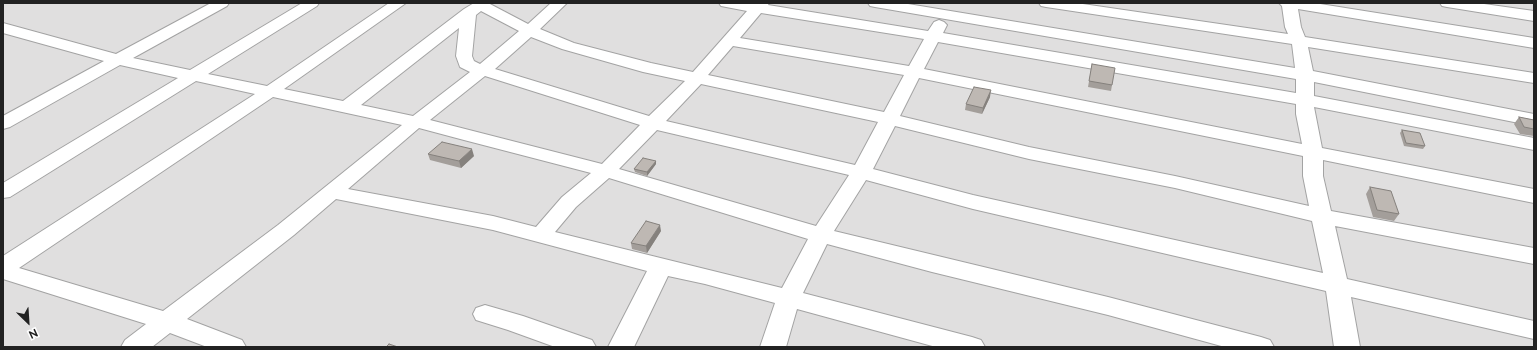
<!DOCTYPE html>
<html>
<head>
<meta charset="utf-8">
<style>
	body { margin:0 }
	#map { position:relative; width:1537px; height:350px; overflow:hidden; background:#f1efea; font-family:Raleway,sans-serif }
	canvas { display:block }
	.frame { position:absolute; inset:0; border:4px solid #222; pointer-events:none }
	.north { position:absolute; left:8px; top:302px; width:40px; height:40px; -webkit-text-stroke:3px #fff; paint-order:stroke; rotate:155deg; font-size:11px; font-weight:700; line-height:16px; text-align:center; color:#222 }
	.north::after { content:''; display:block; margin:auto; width:14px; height:18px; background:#222; clip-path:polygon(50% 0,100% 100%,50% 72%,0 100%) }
</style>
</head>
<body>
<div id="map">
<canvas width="1537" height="350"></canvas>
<div class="frame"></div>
<div class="north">N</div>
</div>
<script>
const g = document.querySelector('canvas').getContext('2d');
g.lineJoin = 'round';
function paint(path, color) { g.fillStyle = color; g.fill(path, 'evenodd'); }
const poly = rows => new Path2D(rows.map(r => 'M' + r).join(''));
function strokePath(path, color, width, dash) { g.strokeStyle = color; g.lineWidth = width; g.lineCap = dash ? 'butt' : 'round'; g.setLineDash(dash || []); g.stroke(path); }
paint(poly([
	[3,3,1534,3,1534,347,3,347]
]), '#e0dfdf');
const minor = poly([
	[211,3,229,3,227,6,133,58,190,70,302,3,319,3,317,6,208,74,267,86,389,3,406,3,284,89,343,101,464,9,474,3,488,3,528,24,551,3,567,3,540,29,574,43,651,63,693,72,747,11,721,6,719,3,769,3,768,5,928,31,934,22,939,20,944,22,947,25,943,33,1296,93,1296,79,875,7,870,6,868,3,902,3,1295,68,1292,44,1046,7,1041,6,1039,3,1076,3,1288,34,1285,27,1282,6,1279,3,1314,3,1534,38,1534,48,1298,9,1301,27,1305,37,1534,73,1534,83,1308,47,1313,71,1534,114,1534,126,1314,82,1314,96,1534,138,1534,150,1314,107,1322,148,1534,189,1534,203,1323,160,1323,176,1331,211,1534,248,1534,264,1335,226,1347,279,1534,321,1534,339,1351,297,1360,347,1334,347,1326,291,973,209,866,180,834,231,1108,297,1261,337,1270,340,1274,347,1225,347,1108,315,932,272,827,244,803,293,972,337,981,340,985,347,936,347,797,309,786,347,760,347,775,303,705,284,668,276,634,347,608,347,647,271,493,230,336,199,294,235,187,319,242,340,246,347,207,347,170,333,152,347,121,347,125,340,146,324,3,279,3,256,255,94,196,81,10,197,3,198,3,183,178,78,120,65,10,127,3,129,3,116,104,61,3,33,3,23,116,54,211,3],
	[481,11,519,31,480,64,474,61,472,56,476,15,481,11],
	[761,13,880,32,924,39,909,66,740,38,761,13],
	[459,28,456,56,460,67,470,72,413,116,361,105,459,28],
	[531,37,562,49,643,72,685,81,649,116,495,69,531,37],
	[938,42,1296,104,1296,114,1302,144,924,69,938,42],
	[733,46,904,75,884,112,708,75,733,46],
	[485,76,640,125,602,164,430,120,485,76],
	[919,78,1303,156,1303,176,1309,206,1175,176,1029,147,900,116,919,78],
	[701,84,878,122,855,165,666,121,701,84],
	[273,97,402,125,278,225,163,311,19,268,273,97],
	[895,126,1029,159,1175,188,1312,221,1323,273,973,195,873,169,895,126],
	[419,128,464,140,591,173,562,197,536,227,493,216,348,189,419,128],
	[657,130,849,175,816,226,619,169,657,130],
	[609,178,808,239,782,288,555,232,576,207,609,178],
	[1440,3,1477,3,1534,11,1534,21,1447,7,1442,6,1440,3],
	[485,305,523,316,592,340,596,347,555,347,508,330,476,320,473,314,476,308,485,305]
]);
strokePath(minor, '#a3a3a3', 2);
paint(minor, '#fff');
paint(poly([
	[1092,64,1112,85,1111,91,1088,87],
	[990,97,982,114,965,110,966,104],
	[1519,117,1534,120,1534,136,1520,134,1514,124],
	[1402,130,1425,146,1423,149,1404,146,1400,133],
	[428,154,474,156,461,168,430,160],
	[656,164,647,176,635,172,634,169],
	[1370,187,1399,214,1394,221,1373,217,1366,194],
	[661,231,647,253,632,249,631,243]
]), '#a39e9a');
paint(poly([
	[991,90,990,97,982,114,983,108],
	[472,149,474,156,461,168,459,161],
	[656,161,656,164,647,176,647,172],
	[660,225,661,231,647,253,646,246]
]), '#85817d');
const building = poly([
	[1092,64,1115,68,1112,85,1089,81,1092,64],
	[974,87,991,90,983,108,966,104,974,87],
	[1519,117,1534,120,1534,129,1524,127,1519,117],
	[1402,130,1420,133,1425,146,1406,143,1402,130],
	[442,142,472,149,459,161,428,154,442,142],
	[643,158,656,161,647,172,634,169,643,158],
	[1370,187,1391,191,1399,214,1377,210,1370,187],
	[646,221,660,225,646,246,631,243,646,221],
	[389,344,398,347,386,347,389,344]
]);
paint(building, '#beb8b3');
strokePath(building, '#85817d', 1);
</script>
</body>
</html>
